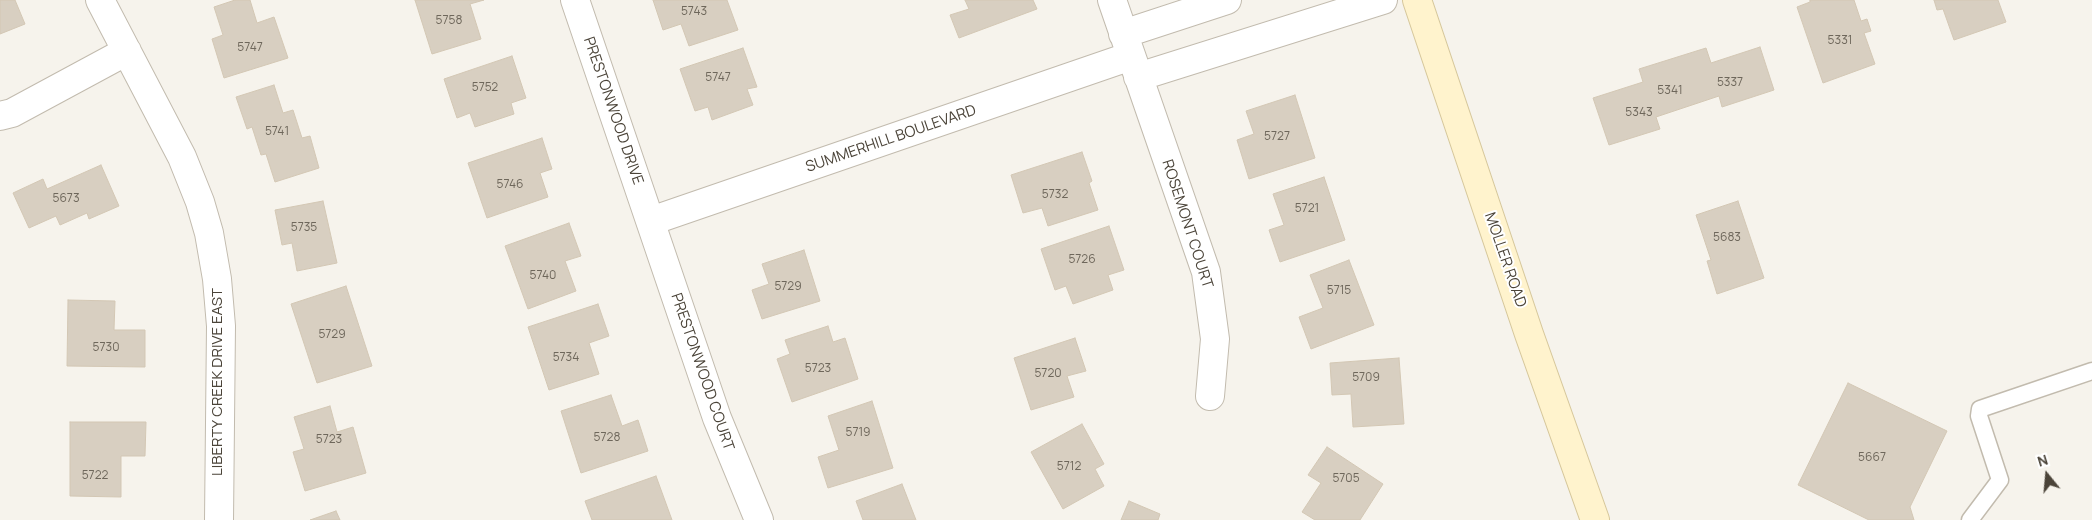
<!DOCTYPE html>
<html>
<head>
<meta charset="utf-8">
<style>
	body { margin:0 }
	#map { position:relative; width:2092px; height:520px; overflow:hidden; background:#f6f3ec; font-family:Manrope,sans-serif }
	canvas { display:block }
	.north { position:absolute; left:2022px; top:450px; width:50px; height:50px; -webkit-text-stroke:4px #fff; paint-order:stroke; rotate:343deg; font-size:14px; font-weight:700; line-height:20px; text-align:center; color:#4b4439 }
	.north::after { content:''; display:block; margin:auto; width:18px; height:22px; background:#4b4439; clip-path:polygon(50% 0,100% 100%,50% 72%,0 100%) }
</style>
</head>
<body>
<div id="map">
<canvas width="2092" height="520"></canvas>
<div class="north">N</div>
</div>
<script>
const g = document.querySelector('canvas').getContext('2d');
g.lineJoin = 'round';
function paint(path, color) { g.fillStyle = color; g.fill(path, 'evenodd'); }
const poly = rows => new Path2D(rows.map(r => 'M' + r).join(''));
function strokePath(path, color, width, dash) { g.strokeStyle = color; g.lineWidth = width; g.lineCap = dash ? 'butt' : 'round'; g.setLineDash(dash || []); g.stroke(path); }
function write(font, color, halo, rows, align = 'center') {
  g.font = font + ' Manrope,sans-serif'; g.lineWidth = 4; g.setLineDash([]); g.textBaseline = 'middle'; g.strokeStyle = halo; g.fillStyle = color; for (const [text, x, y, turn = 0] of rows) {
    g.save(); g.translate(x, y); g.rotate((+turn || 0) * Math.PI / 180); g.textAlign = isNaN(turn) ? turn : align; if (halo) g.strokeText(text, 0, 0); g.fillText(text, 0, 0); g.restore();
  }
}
const building = poly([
	[0,0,15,0,25,24,0,34,0,0],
	[235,0,250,0,257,23,274,17,288,58,224,78,212,39,223,35,214,7,235,0],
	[415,0,484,0,470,4,481,39,432,54,415,0],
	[653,0,727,0,738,30,689,46,681,24,663,30,653,0],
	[965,0,1033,0,1037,9,959,38,950,15,969,9,965,0],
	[1810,0,1854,0,1861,21,1867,19,1871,31,1864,33,1875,64,1823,83,1797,7,1810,2,1810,0],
	[1934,0,1998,0,2006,22,1954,40,1943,9,1937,10,1934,0],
	[1760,47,1774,90,1722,107,1719,96,1656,117,1660,129,1609,145,1593,98,1643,82,1639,69,1706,48,1711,63,1760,47],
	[743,48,757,87,747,89,753,105,712,120,708,107,695,111,680,69,743,48],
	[512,56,526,98,511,103,514,114,475,127,470,113,457,118,444,79,512,56],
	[274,85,283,113,293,110,302,138,310,136,319,168,275,182,266,154,261,155,252,127,247,129,236,97,274,85],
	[1295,95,1315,158,1249,179,1237,140,1254,134,1246,111,1295,95],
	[542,138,552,169,540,173,548,197,487,218,468,163,542,138],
	[1082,152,1092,181,1089,183,1098,210,1048,226,1042,208,1023,213,1011,175,1082,152],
	[101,165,119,206,89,219,87,213,60,225,56,216,29,228,13,193,43,179,47,189,101,165],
	[1324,177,1345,240,1280,262,1269,230,1284,225,1273,194,1324,177],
	[323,201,337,263,297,271,292,243,282,245,275,210,323,201],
	[1738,201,1764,278,1717,294,1707,261,1711,260,1696,215,1738,201],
	[569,223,581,256,565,261,576,291,528,309,505,246,569,223],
	[1109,226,1124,270,1108,275,1113,290,1073,304,1066,286,1055,290,1041,249,1109,226],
	[804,250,820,301,762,319,752,290,769,284,762,264,804,250],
	[1349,260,1374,325,1311,349,1299,317,1323,308,1310,275,1349,260],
	[346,286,372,366,317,383,291,304,346,286],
	[68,300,115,301,114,330,145,330,145,367,67,366,68,300],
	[598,304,609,336,589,343,599,374,549,390,528,327,598,304],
	[828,326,833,342,845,338,858,379,792,402,777,359,790,354,785,340,828,326],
	[1075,338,1086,371,1067,376,1074,397,1031,410,1014,358,1075,338],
	[1399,358,1404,424,1353,427,1351,394,1332,395,1330,363,1399,358],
	[1848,383,1947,431,1910,507,1914,520,1869,520,1798,485,1848,383],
	[611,395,622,426,638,420,648,451,581,473,561,411,611,395],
	[872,401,893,468,828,488,818,457,839,450,828,416,872,401],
	[330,406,337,432,353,427,366,473,305,491,293,452,304,449,294,417,330,406],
	[70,422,146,422,145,456,121,456,121,497,70,496,70,422],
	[1082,424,1104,464,1095,469,1104,486,1063,509,1031,452,1082,424],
	[1327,447,1383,484,1360,520,1315,520,1302,512,1321,483,1308,475,1327,447],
	[656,476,672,520,592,520,585,501,656,476],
	[902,484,916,520,863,520,856,501,902,484],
	[1129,501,1160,514,1158,520,1121,520,1129,501],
	[336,511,340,520,310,520,336,511]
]);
paint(building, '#d8cfc1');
strokePath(building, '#d3c7b4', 1);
const lane = poly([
	[1970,520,2000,480,1979,416,1980,409,2092,371]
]);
const street = poly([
	[100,0,182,157,200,202,209,233,217,279,221,326,219,520],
	[575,0,717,418,759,520],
	[1112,0,1206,272,1215,339,1210,396],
	[1123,34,1227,0],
	[1138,77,1383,0],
	[0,116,12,113,127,51],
	[651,221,1131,56]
]);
const secondary = poly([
	[1417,0,1529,334,1595,520]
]);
strokePath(lane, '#c2bbae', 19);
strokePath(street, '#c2bbae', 30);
strokePath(secondary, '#d6c79b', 30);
strokePath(lane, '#fff', 16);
strokePath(street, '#fff', 28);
strokePath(secondary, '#fff3cd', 28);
write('12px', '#6e675b', null, [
	["5743",694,12],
	["5758",449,21],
	["5331",1840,41],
	["5747",250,48],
	["5747",718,78],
	["5337",1730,83],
	["5752",485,88],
	["5341",1670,91],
	["5343",1639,113],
	["5741",277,132],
	["5727",1277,137],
	["5746",510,185],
	["5732",1055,195],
	["5673",66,199],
	["5721",1307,209],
	["5735",304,228],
	["5683",1727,238],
	["5726",1082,260],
	["5740",543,276],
	["5729",788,287],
	["5715",1339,291],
	["5729",332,335],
	["5730",106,348],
	["5734",566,358],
	["5723",818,369],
	["5720",1048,374],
	["5709",1366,378],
	["5719",858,433],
	["5728",607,438],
	["5723",329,440],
	["5667",1872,458],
	["5712",1069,467],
	["5722",95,476],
	["5705",1346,479]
]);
write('15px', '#4b4439', '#fff', [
	["PRESTONWOOD DRIVE",613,111,71],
	["SUMMERHILL BOULEVARD",891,139,-19],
	["ROSEMONT COURT",1187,224,72],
	["MOLLER ROAD",1505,260,71],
	["PRESTONWOOD COURT",702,372,71],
	["LIBERTY CREEK DRIVE EAST",218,382,-90]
]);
</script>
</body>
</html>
